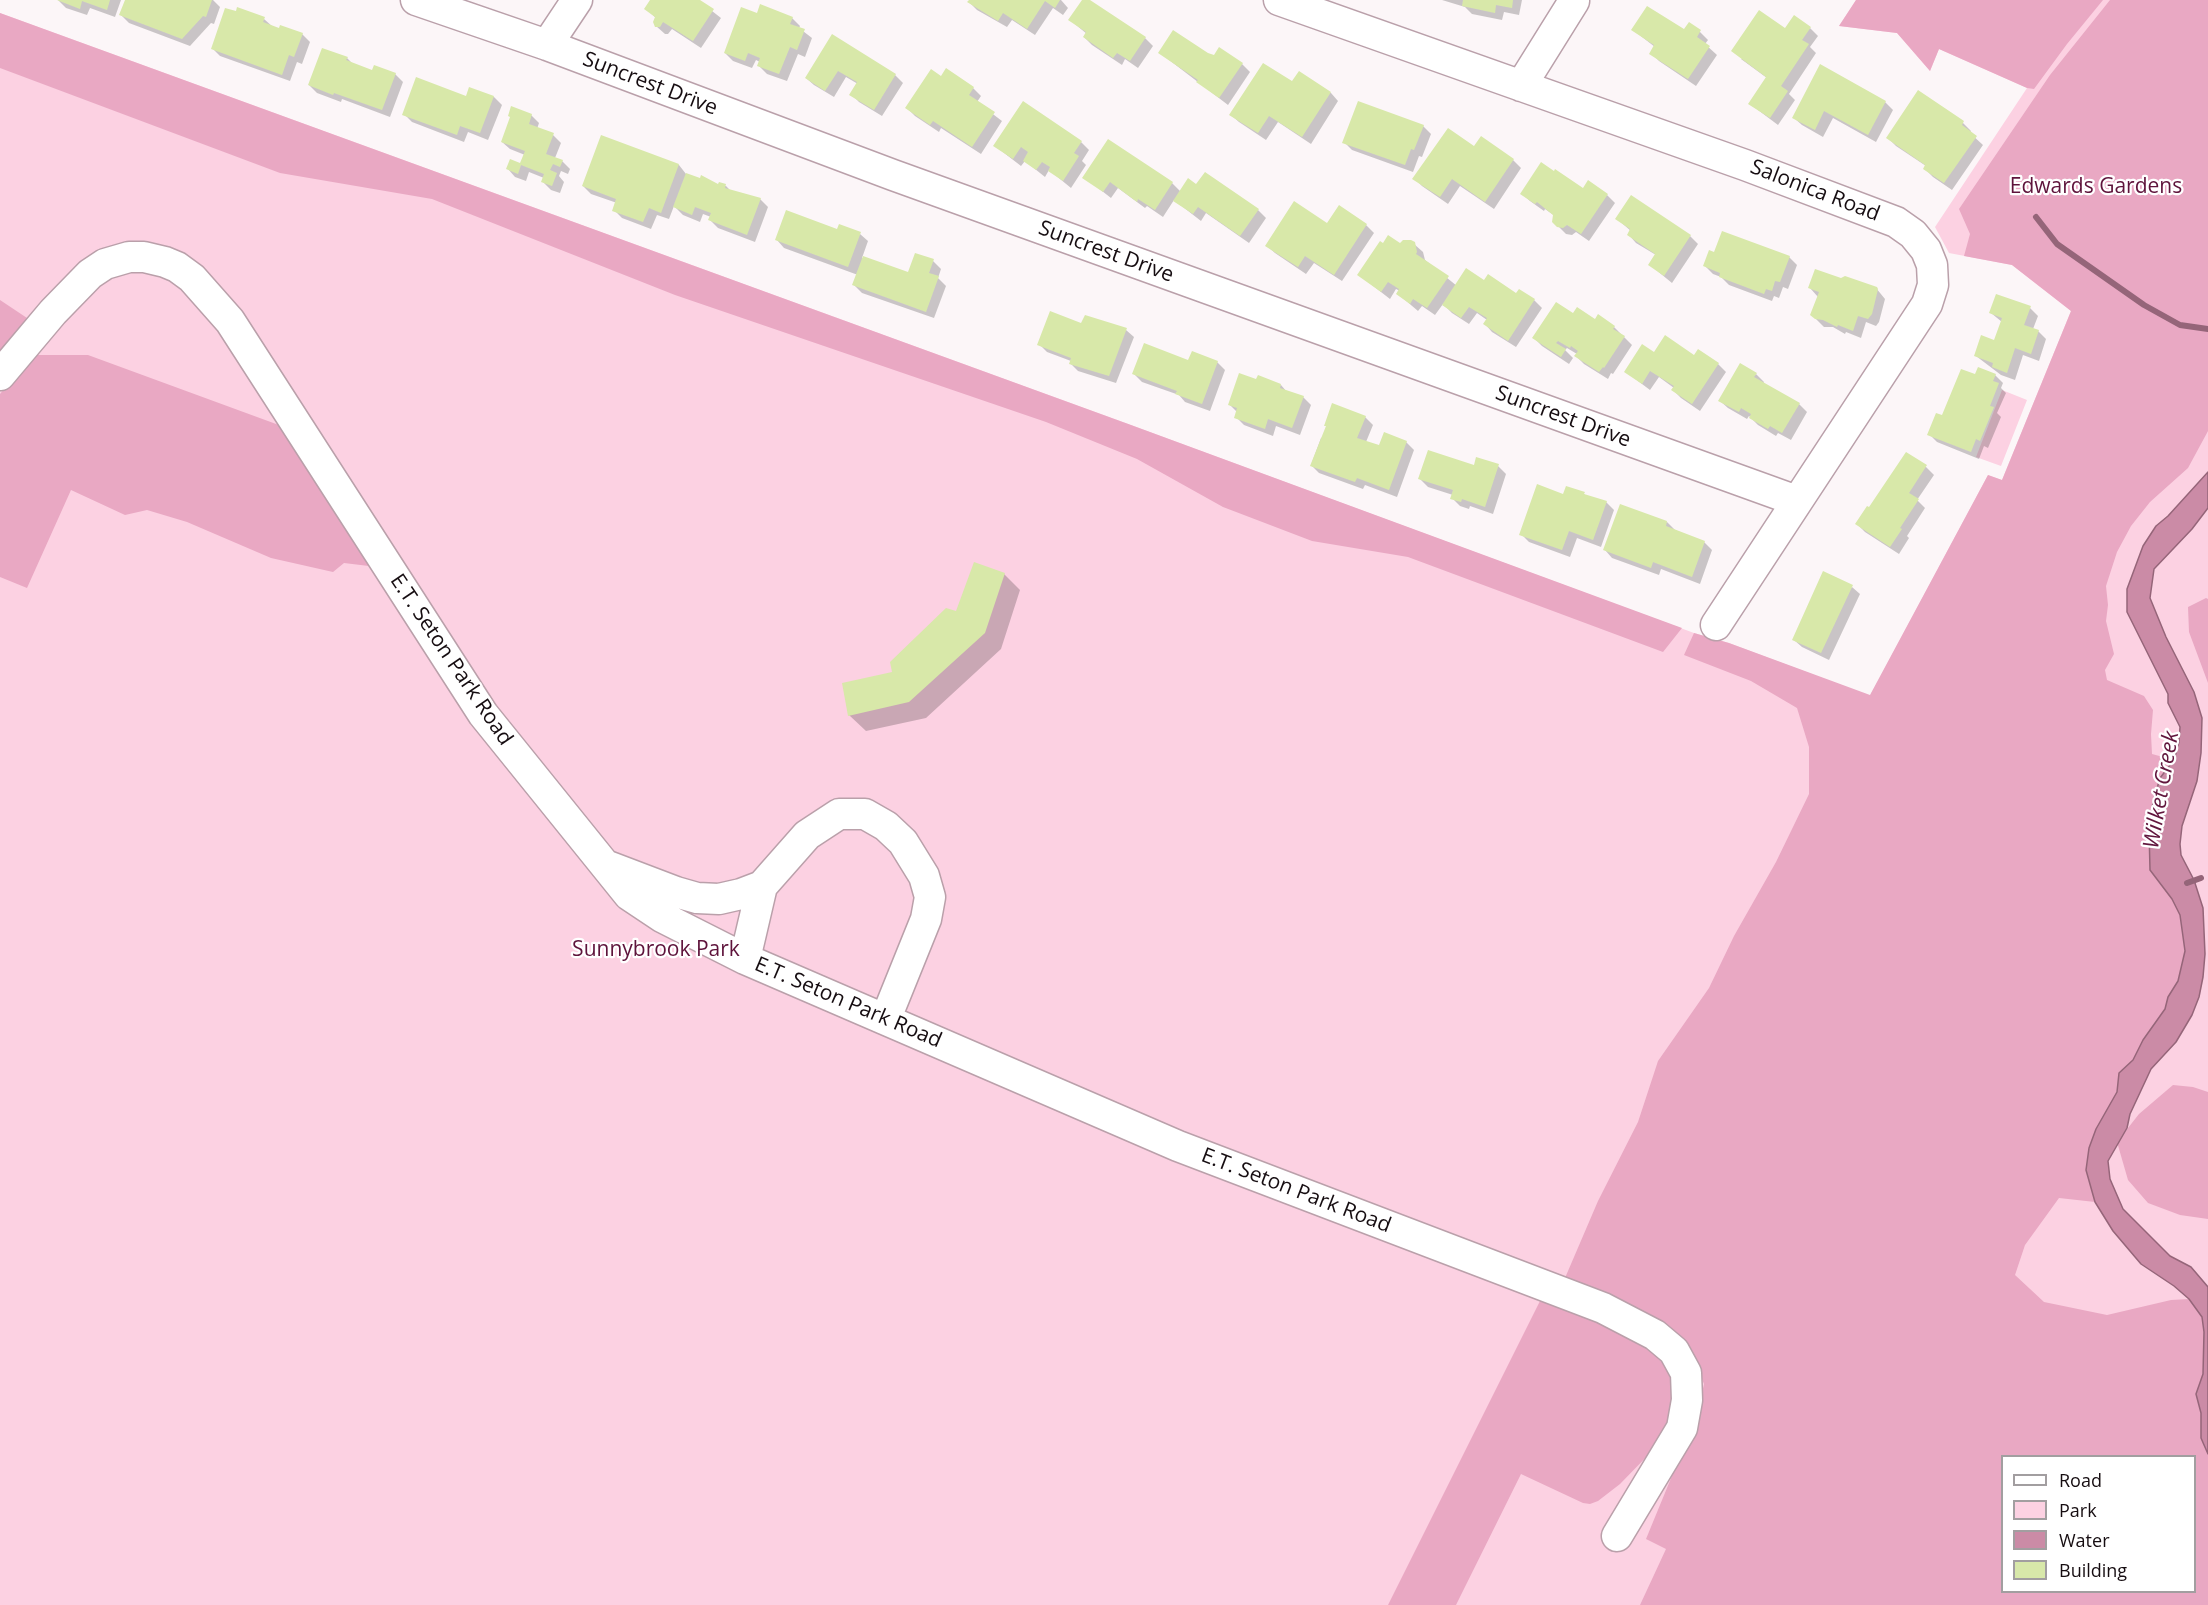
<!DOCTYPE html>
<html>
<head>
<meta charset="utf-8">
<style>
	body { margin:0 }
	#map { position:relative; width:2208px; height:1605px; overflow:hidden; background:#fcf6f8; font-family:"Open Sans",sans-serif }
	canvas { display:block }
	.legend { position:absolute; left:2001px; top:1455px; width:195px; height:138px; box-sizing:border-box; background:#fff; border:2px solid #a29ea0; margin:0; padding:8px 10px; list-style:none; font-size:18px; color:#160d11 }
	.legend li { display:flex; align-items:center; gap:12px; height:30px }
	.legend b { width:30px; border:2px solid #a29ea0 }
</style>
</head>
<body>
<div id="map">
<canvas width="2208" height="1605"></canvas>
<ul class="legend">
<li><b style="height:8px;background:#fff"></b>Road</li>
<li><b style="height:16px;background:#fcd1e2"></b>Park</li>
<li><b style="height:16px;background:#cb8ba6"></b>Water</li>
<li><b style="height:16px;background:#d8e8a9"></b>Building</li>
</ul>
</div>
<script>
const g = document.querySelector('canvas').getContext('2d');
g.lineJoin = 'round';
function paint(path, color) { g.fillStyle = color; g.fill(path, 'evenodd'); }
const poly = rows => new Path2D(rows.map(r => 'M' + r).join(''));
function strokePath(path, color, width, dash) { g.strokeStyle = color; g.lineWidth = width; g.lineCap = dash ? 'butt' : 'round'; g.setLineDash(dash || []); g.stroke(path); }
function write(font, color, halo, rows, align = 'center') {
  g.font = font + ' "Open Sans",sans-serif'; g.lineWidth = 4.5; g.setLineDash([]); g.textBaseline = 'middle'; g.strokeStyle = halo; g.fillStyle = color; for (const [text, x, y, turn = 0] of rows) {
    g.save(); g.translate(x, y); g.rotate((+turn || 0) * Math.PI / 180); g.textAlign = isNaN(turn) ? turn : align; if (halo) g.strokeText(text, 0, 0); g.fillText(text, 0, 0); g.restore();
  }
}
paint(poly([
	[1856,0,2208,0,2208,1605,0,1605,0,13,1131,425,1694,633,1729,643,1870,696,1988,475,2002,480,2071,311,2012,265,1949,253,1935,227,2027,88,1939,49,1930,71,1897,33,1839,26],
	[2002,1456,2194,1456,2194,1592,2002,1592],
	[2002,390,2027,400,2001,466,1976,457]
]), '#fcd1e2');
paint(poly([
	[1856,0,2103,0,2067,44,2034,89,2027,88,1939,49,1930,71,1897,33,1839,26],
	[2110,0,2208,0,2208,431,2188,468,2150,502,2131,526,2117,552,2106,586,2108,605,2106,621,2114,654,2105,670,2107,680,2144,696,2153,710,2151,734,2152,754,2174,760,2160,778,2149,829,2150,870,2172,899,2180,915,2185,951,2178,981,2168,997,2165,1009,2143,1040,2133,1060,2119,1073,2117,1092,2086,1170,2095,1202,2059,1198,2025,1245,2015,1275,2044,1302,2107,1315,2171,1300,2189,1299,2202,1317,2204,1332,2203,1374,2196,1394,2201,1413,2201,1438,2208,1454,2208,1605,1640,1605,1666,1549,1646,1539,1697,1415,1704,1384,1691,1352,1565,1278,1598,1201,1638,1122,1658,1061,1709,988,1734,936,1776,862,1809,794,1809,747,1797,708,1751,681,1684,655,1694,633,1729,643,1870,695,1988,475,2002,480,2071,311,2012,265,1964,256,1970,234,1959,209,2050,75],
	[2002,1456,2194,1456,2194,1592,2002,1592],
	[0,13,1131,425,1682,628,1663,652,1408,557,1312,541,1223,507,1137,459,1046,422,675,295,432,199,280,173,0,68],
	[0,300,30,320,0,357],
	[33,355,88,355,287,428,377,567,344,563,333,572,271,558,187,522,147,510,125,515,71,490,27,588,0,577,0,394],
	[2206,598,2208,599,2208,683,2189,632,2188,607],
	[2173,1085,2193,1087,2208,1092,2208,1219,2180,1215,2148,1203,2128,1180,2117,1142,2139,1114],
	[1543,1295,1624,1327,1674,1369,1676,1409,1655,1448,1620,1484,1598,1501,1590,1504,1583,1503,1521,1474,1456,1605,1388,1605]
]), '#e9a8c3');
const water = poly([
	[2208,472,2208,508,2192,529,2154,569,2150,598,2166,637,2194,692,2202,718,2201,753,2197,781,2182,826,2180,844,2181,855,2194,880,2203,908,2205,954,2203,977,2199,997,2192,1015,2176,1042,2151,1069,2130,1114,2127,1128,2108,1161,2110,1179,2123,1209,2170,1256,2191,1267,2208,1287,2208,1454,2201,1438,2201,1413,2196,1394,2203,1374,2204,1332,2202,1317,2189,1299,2174,1286,2141,1264,2113,1231,2095,1202,2086,1170,2089,1148,2096,1129,2117,1092,2119,1073,2133,1060,2143,1040,2165,1009,2168,997,2178,981,2185,951,2180,915,2172,899,2150,870,2149,829,2153,802,2160,778,2174,760,2179,742,2180,727,2168,703,2168,694,2127,612,2127,589,2143,546,2156,526,2168,516,2208,472]
]);
paint(water, '#cb8ba6');
strokePath(water, '#956579', 1.5);
paint(poly([
	[58,0,121,0,115,17,90,8,87,15,66,8],
	[127,0,213,0,220,7,214,24,211,23,190,46,129,23,121,15],
	[652,0,698,0,721,18,701,48,672,29,668,34,665,34,656,26,656,18,646,9],
	[971,0,1061,0,1068,8,1063,15,1053,8,1035,35,1012,20,1007,27,977,10,969,2],
	[1084,0,1088,0,1145,38,1153,46,1138,68,1125,59,1122,65,1092,45,1084,37,1087,34,1070,20],
	[1442,0,1522,0,1519,15,1504,12,1502,20,1472,14,1465,7],
	[758,15,792,18,800,26,799,28,812,38,805,57,798,54,787,81,767,74,759,66,760,62,756,60,752,68,733,61,725,53],
	[264,19,273,27,302,34,310,42,302,64,297,62,290,81,220,56,212,48],
	[1810,28,1818,36,1810,47,1816,53,1789,94,1795,100,1778,125,1750,104,1767,78,1741,59,1786,31],
	[1633,30,1700,32,1708,40,1705,44,1717,55,1696,86,1659,61,1651,53,1655,47],
	[833,36,895,75,903,83,882,116,859,102,851,94,858,84,846,77,834,97,814,85,806,78],
	[1160,53,1207,54,1242,64,1250,72,1228,105],
	[347,58,353,64,373,72,395,74,403,82,390,117,342,99,341,102,317,93,309,85],
	[1821,67,1885,102,1893,110,1876,142,1833,118,1823,137,1802,125,1794,118],
	[1299,73,1331,93,1338,101,1311,144,1278,122,1266,140,1239,122,1231,115,1293,83],
	[941,78,973,88,981,96,977,102,1002,121,981,154,941,128,939,132,915,116,907,108],
	[470,89,494,97,502,105,488,140,468,132,464,142,412,122,404,114,467,98],
	[1918,92,1963,123,1971,131,1970,133,1983,145,1952,190,1933,177,1925,169,1926,166,1896,146,1888,138],
	[1023,103,1081,142,1089,150,1082,161,1086,165,1071,188,1049,170,1045,177,1025,161,1021,166,995,146],
	[531,115,539,123,537,129,553,135,561,143,555,158,562,161,570,169,568,174,561,171,559,176,564,182,560,193,551,190,543,182,544,178,529,172,526,181,515,177,508,169,521,165,525,155,510,149,502,142],
	[1423,126,1431,134,1422,157,1419,156,1413,172,1352,150,1344,142],
	[602,137,679,165,686,174,719,186,726,186,731,191,760,199,768,207,755,242,718,228,710,220,711,217,703,214,700,222,683,215,674,206,669,219,657,215,651,229,622,218,614,210,617,203,591,194,583,186],
	[1109,141,1172,183,1181,192,1197,186,1258,210,1266,218,1249,243,1206,213,1201,221,1174,200,1163,217,1147,206,1145,208,1118,188,1111,198,1084,177],
	[1474,148,1513,160,1521,168,1494,209,1460,186,1448,204,1422,186,1414,178],
	[1554,173,1583,190,1607,195,1615,203,1589,241,1576,232,1572,235,1566,234,1558,226,1555,216,1545,209,1544,211,1530,201,1522,194],
	[1617,219,1690,236,1698,244,1672,283,1650,265,1656,255,1636,243,1629,235,1631,231],
	[1328,225,1366,225,1374,233,1342,281,1314,263,1306,274,1275,253,1267,246],
	[840,226,860,234,868,241,862,258,909,274,933,261,941,269,938,278,946,286,934,318,862,293,854,285,858,275,784,248,777,240,838,231],
	[1414,244,1423,252,1425,260,1457,286,1484,282,1534,300,1542,308,1516,347,1492,332,1485,324,1487,320,1477,313,1469,324,1452,313,1443,304,1435,315,1422,306,1418,311,1398,294,1400,291,1396,289,1390,299,1359,275,1401,245],
	[1715,254,1789,257,1797,265,1788,289,1783,287,1779,298,1774,296,1772,301,1729,285,1721,277,1713,274,1705,266],
	[1842,280,1876,288,1885,299,1879,322,1876,326,1866,322,1861,338,1846,332,1845,334,1833,327,1824,327,1812,315,1818,297,1810,288],
	[2030,308,2038,316,2033,329,2038,331,2046,339,2039,361,2023,355,2015,380,2001,375,1976,356,1995,341,2002,322,1991,313],
	[1573,315,1614,327,1632,345,1613,374,1611,373,1608,379,1584,364,1576,356,1577,354,1567,348,1565,350,1573,358,1569,364,1542,346,1534,338],
	[1082,325,1126,330,1134,337,1116,383,1078,371,1070,363,1071,361,1047,352,1039,344],
	[1654,354,1695,357,1718,364,1726,372,1700,411,1681,398,1673,390,1674,388,1659,377,1650,390,1626,372],
	[1189,362,1217,362,1225,370,1210,411,1185,402,1179,395,1142,382,1134,374],
	[1756,374,1764,382,1763,384,1799,404,1807,412,1791,440,1778,433,1776,436,1758,425,1749,416,1747,419,1728,408,1720,401],
	[1995,375,2003,383,2001,388,2006,393,1997,413,2001,417,1988,448,1984,446,1979,459,1937,442,1929,434,1976,376],
	[1281,385,1287,392,1303,397,1311,405,1300,435,1276,426,1273,436,1244,425,1236,417,1237,412,1229,404],
	[1365,417,1373,425,1366,442,1380,447,1406,442,1414,450,1397,497,1365,485,1363,489,1319,473,1311,465,1321,438],
	[1906,454,1926,467,1934,475,1917,500,1925,508,1907,536,1909,538,1899,554,1865,532,1857,524,1870,509],
	[1475,466,1498,466,1506,474,1493,514,1470,506,1469,509,1460,506,1452,498,1453,495,1428,487,1420,479],
	[1584,494,1587,497,1606,502,1614,510,1601,547,1577,538,1570,557,1529,542,1521,534,1564,496],
	[1667,522,1675,530,1704,542,1712,550,1700,584,1661,569,1659,575,1612,558,1605,550],
	[1004,574,1020,590,1001,649,926,718,866,731,849,715,957,613],
	[1852,587,1860,594,1829,660,1802,647,1794,640]
]), '#0003');
strokePath(poly([
	[2036,217,2057,244,2144,305,2180,325,2208,329],
	[2187,883,2201,878]
]), '#956579', 6);
paint(poly([
	[57,0,110,0,107,10,82,1,80,9],
	[125,0,212,0,206,17,203,16,182,39,119,15],
	[650,0,700,0,714,9,693,41,663,22,660,27,655,27,653,22,655,17,644,9],
	[969,0,1060,0,1055,8,1045,1,1027,29,1003,13,998,21,967,2],
	[1082,0,1090,0,1146,37,1130,61,1117,53,1113,58,1083,37,1086,32,1068,20],
	[1463,0,1513,0,1512,8,1496,5,1495,13,1462,6],
	[760,4,793,17,790,24,805,29,797,50,790,47,779,74,757,66,760,58,748,53,745,61,724,53,741,7,757,13],
	[1647,6,1684,29,1689,22,1701,30,1697,37,1710,46,1688,79,1649,54,1654,45,1631,30],
	[237,7,265,17,263,22,279,28,280,25,303,33,294,57,289,55,282,75,211,49,225,8,236,11],
	[1759,10,1785,28,1794,15,1811,27,1802,40,1809,44,1781,86,1788,91,1770,118,1748,104,1766,77,1731,51],
	[1173,30,1208,53,1214,55,1219,47,1243,63,1219,98,1196,82,1198,80,1158,53],
	[832,34,896,74,874,110,849,95,857,82,838,71,825,91,805,78],
	[322,48,348,57,346,60,372,70,374,65,396,73,382,110,334,93,333,95,308,85],
	[1263,63,1292,81,1299,71,1331,92,1302,137,1269,116,1258,133,1229,115],
	[1820,64,1886,101,1868,135,1824,111,1815,130,1792,118],
	[946,68,974,87,969,95,995,112,972,147,933,121,930,125,905,108,931,69,941,76],
	[416,77,466,96,469,87,494,96,480,133,460,126,457,135,402,115],
	[1918,90,1964,121,1962,125,1977,136,1944,183,1923,169,1925,165,1886,138],
	[1023,101,1082,141,1074,153,1079,156,1063,181,1048,171,1050,167,1042,162,1036,170,1023,161,1028,152,1021,147,1013,159,993,146],
	[1358,101,1424,125,1414,150,1411,149,1405,165,1342,143],
	[511,106,532,114,529,124,554,133,546,154,563,160,560,167,553,164,550,170,557,173,552,186,541,182,544,174,521,165,518,174,506,169,510,159,520,163,525,151,501,142,510,117,508,116],
	[1448,128,1474,146,1481,136,1514,159,1485,202,1452,179,1440,197,1412,179],
	[601,135,679,164,661,213,649,208,643,222,612,211,616,199,582,186],
	[1108,139,1173,182,1155,210,1138,199,1137,202,1110,182,1103,192,1082,178],
	[1541,162,1554,171,1555,169,1583,188,1588,180,1608,194,1581,234,1567,225,1563,228,1557,227,1552,222,1553,215,1537,202,1535,204,1520,194],
	[1205,172,1259,209,1240,236,1198,207,1193,214,1173,201,1188,178,1196,184],
	[686,173,700,178,701,175,718,184,719,182,726,184,725,188,761,198,747,235,708,220,711,213,695,207,692,215,673,207],
	[1631,195,1691,235,1664,276,1648,265,1655,254,1627,235,1630,229,1615,219],
	[1294,201,1327,223,1339,205,1367,224,1334,275,1305,256,1298,267,1265,246],
	[786,210,837,229,839,224,861,232,848,267,775,240],
	[1722,231,1790,256,1780,282,1775,281,1772,291,1766,289,1764,294,1719,277,1720,273,1703,266,1709,250,1714,252],
	[1388,235,1400,243,1403,240,1411,240,1415,242,1417,252,1416,254,1449,276,1427,308,1413,299,1410,304,1396,294,1399,289,1388,282,1381,292,1357,275,1380,241,1383,243],
	[915,253,934,259,929,273,939,276,926,312,852,285,863,256,908,272],
	[1466,268,1484,280,1488,274,1516,293,1519,289,1535,299,1508,341,1483,324,1487,318,1469,307,1461,318,1442,305],
	[1815,269,1841,278,1845,276,1877,287,1878,289,1872,314,1868,319,1858,316,1853,331,1838,325,1837,327,1823,320,1815,319,1810,315,1819,292,1808,288],
	[1996,294,2031,306,2024,325,2039,330,2031,354,2015,348,2007,373,1992,367,1993,363,1974,356,1981,335,1994,340,2002,318,1989,313],
	[1556,302,1573,313,1577,307,1595,319,1598,314,1615,326,1613,329,1625,336,1604,368,1603,367,1599,372,1574,356,1578,351,1571,346,1570,348,1558,341,1556,343,1566,349,1561,357,1532,338],
	[1050,311,1081,323,1085,315,1127,328,1109,376,1069,364,1071,358,1037,345],
	[1665,335,1694,355,1698,349,1719,363,1692,404,1671,390,1674,386,1650,371,1642,384,1624,372,1642,344,1654,352],
	[1144,343,1188,360,1192,351,1218,361,1202,404,1175,394,1177,391,1132,374],
	[1740,363,1757,373,1754,377,1800,403,1782,433,1770,426,1768,429,1749,418,1751,414,1741,408,1739,412,1718,401],
	[1978,367,1996,374,1993,381,1999,383,1990,406,1994,407,1980,441,1976,439,1971,452,1927,435,1936,413,1942,415,1961,369,1975,374],
	[1239,373,1256,379,1258,375,1281,384,1280,388,1304,396,1292,428,1268,419,1265,429,1234,418,1237,408,1228,405],
	[1332,403,1366,416,1357,438,1379,445,1384,432,1407,441,1389,490,1357,478,1355,482,1310,466,1326,426,1324,426],
	[1428,450,1474,465,1476,457,1499,464,1485,507,1462,499,1461,502,1450,499,1453,490,1418,479],
	[1906,452,1927,465,1909,493,1919,499,1900,528,1902,529,1890,547,1855,524,1867,506,1869,507],
	[1537,484,1563,494,1566,486,1585,492,1584,494,1607,501,1593,540,1569,531,1562,550,1519,535],
	[1620,504,1667,521,1666,526,1705,541,1692,577,1653,562,1651,568,1603,550],
	[974,562,1005,573,985,633,909,702,848,716,842,683,892,672,890,662,946,608,956,611],
	[1823,571,1853,585,1821,653,1792,640]
]), '#d8e8a9');
const minor = poly([
	[416,0,547,45,893,175,1797,501],
	[1279,0,1745,165,1896,222,1913,234,1926,250,1932,265,1933,285,1927,304,1716,625],
	[547,45,577,0],
	[1521,86,1574,1],
	[0,375,53,312,90,274,105,264,129,257,144,257,165,262,177,267,192,278,230,321,483,714,629,895,662,917,745,959,1178,1146,1603,1308,1655,1335,1674,1351,1686,1373,1687,1400,1682,1428,1617,1536],
	[605,865,676,892,697,898,719,899,741,894,762,886],
	[745,959,762,886,807,835,839,814,865,814,886,826,903,842,924,876,930,897,926,919,886,1018]
]);
strokePath(minor, '#baa0aa', 33);
strokePath(minor, '#fff', 30);
write('21px', '#160d11', '#fff', [
	["Suncrest Drive",650,84,21],
	["Salonica Road",1815,191,21],
	["Suncrest Drive",1106,252,20],
	["Suncrest Drive",1563,417,20],
	["E.T. Seton Park Road",451,660,56],
	["E.T. Seton Park Road",848,1003,23],
	["E.T. Seton Park Road",1296,1191,21]
]);
write('21px', '#5e133b', '#fff', [
	["Edwards Gardens",2096,187],
	["Sunnybrook Park",656,950]
]);
write('italic 22px', '#61163d', '#fff', [
	["Wilket Creek",2162,790,-80]
]);
</script>
</body>
</html>
